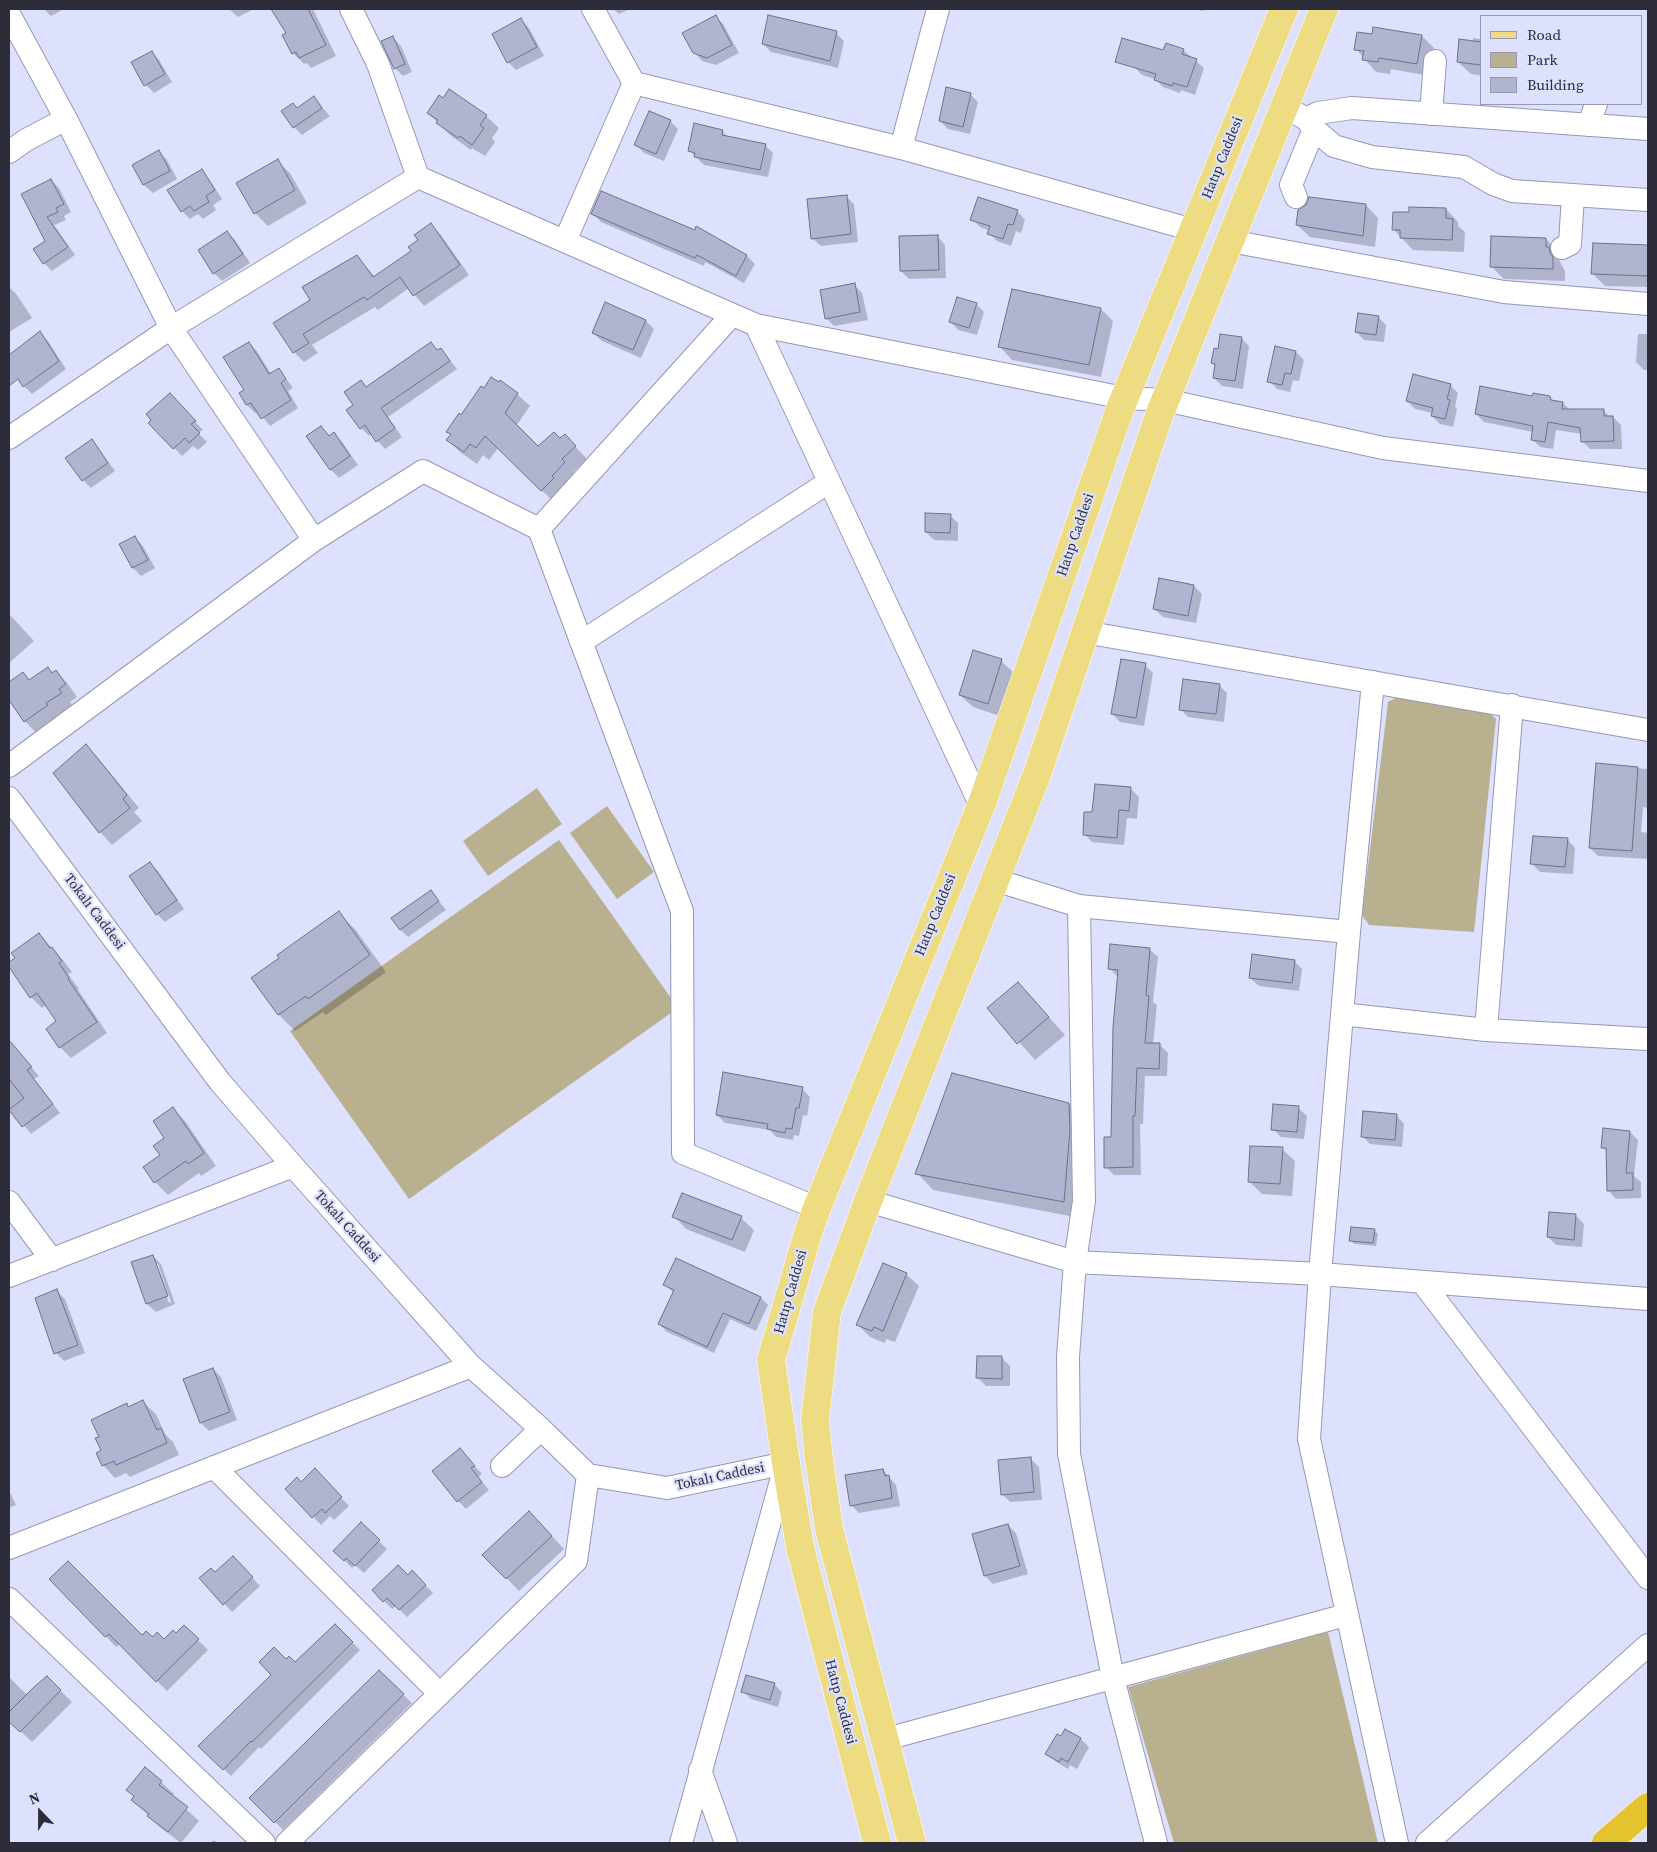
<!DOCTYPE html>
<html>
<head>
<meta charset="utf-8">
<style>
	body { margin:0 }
	#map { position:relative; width:1657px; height:1852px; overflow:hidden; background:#dde1fe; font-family:"Source Serif 4",serif }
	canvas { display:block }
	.frame { position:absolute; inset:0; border:10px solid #2c2d38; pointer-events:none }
	.legend { position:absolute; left:1480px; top:15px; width:162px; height:90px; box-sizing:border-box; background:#dde1fe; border:1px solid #9699af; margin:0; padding:6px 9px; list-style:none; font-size:15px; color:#2c2d38 }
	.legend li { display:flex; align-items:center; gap:10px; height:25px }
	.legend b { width:25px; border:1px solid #9699af }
	.north { position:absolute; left:15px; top:1787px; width:50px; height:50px; -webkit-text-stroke:4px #dde1fe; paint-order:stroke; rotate:338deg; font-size:14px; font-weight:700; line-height:20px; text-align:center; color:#2c2d38 }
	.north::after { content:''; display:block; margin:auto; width:18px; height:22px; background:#2c2d38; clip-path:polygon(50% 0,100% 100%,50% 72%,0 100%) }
</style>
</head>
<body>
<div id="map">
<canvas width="1657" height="1852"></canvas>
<div class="frame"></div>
<ul class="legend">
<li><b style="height:6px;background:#eedc82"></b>Road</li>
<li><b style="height:14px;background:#b8b08f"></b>Park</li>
<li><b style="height:14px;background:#b1b4d0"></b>Building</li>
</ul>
<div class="north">N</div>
</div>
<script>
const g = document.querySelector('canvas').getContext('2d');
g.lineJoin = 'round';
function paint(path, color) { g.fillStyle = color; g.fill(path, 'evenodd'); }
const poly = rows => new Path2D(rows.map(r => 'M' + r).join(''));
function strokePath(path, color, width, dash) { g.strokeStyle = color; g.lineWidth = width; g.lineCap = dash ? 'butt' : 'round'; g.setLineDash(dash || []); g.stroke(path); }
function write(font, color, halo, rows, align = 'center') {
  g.font = font + ' "Source Serif 4",serif'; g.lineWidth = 4.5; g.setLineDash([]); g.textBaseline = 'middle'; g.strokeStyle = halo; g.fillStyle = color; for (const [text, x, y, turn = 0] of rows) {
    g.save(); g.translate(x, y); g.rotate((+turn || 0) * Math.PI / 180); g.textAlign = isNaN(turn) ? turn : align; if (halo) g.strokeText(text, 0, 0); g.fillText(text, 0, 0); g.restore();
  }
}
paint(poly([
	[1403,694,1486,710,1496,719,1474,932,1369,925,1362,915,1388,702],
	[537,788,562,824,488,876,463,841],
	[607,806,654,872,617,899,570,833],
	[559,840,678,1008,409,1199,290,1031],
	[1328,1632,1378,1843,1174,1843,1128,1687]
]), '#b8b08f');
paint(poly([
	[44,9,64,9,51,16],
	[229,9,254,9,238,17],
	[273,9,313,9,336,56,311,68,307,63,304,64,293,53,288,34],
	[613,9,630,9,619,14],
	[1191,9,1204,9,1204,11],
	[715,16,723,24,739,53,716,65,702,61,694,52],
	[521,20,529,28,544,56,516,70,508,62,494,34],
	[836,33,844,41,838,68,771,52,763,44],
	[1373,35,1422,36,1434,48,1430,76,1391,69,1390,74,1376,72,1356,49],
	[393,38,401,46,412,72,403,76,395,68],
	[1473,38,1481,39,1481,77,1479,75,1471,74,1458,62,1473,42],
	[1183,50,1204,68,1195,95,1181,90,1180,93,1163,87,1155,79,1142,75,1134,67,1164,51],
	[151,52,159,60,172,82,154,93,146,85,133,63],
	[450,90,486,116,499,128,492,138,495,142,485,156,472,148,471,150,450,135,428,113,443,99],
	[970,94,978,102,970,134,948,129,940,121],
	[314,98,330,116,302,135,294,127,283,111,297,109],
	[670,121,678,129,664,161,644,153,636,145],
	[722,131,729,138,765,145,773,153,768,177,704,165,689,150],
	[159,152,167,160,177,179,153,193,144,185,134,165],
	[277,161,290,173,307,203,268,226,255,213],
	[201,171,209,179,222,199,213,205,216,210,203,219,198,214,190,219,182,211],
	[51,180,59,188,71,212,64,216,66,220,54,225,75,255,52,271,44,263,46,242,23,194],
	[846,196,854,204,858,242,821,246,812,238],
	[1366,205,1378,218,1375,247,1310,237,1297,225],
	[1446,209,1458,222,1458,226,1465,232,1464,252,1413,250,1393,229,1410,214],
	[1017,211,1025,220,1021,233,1016,231,1011,246,997,241,989,233,990,231,980,227,972,219],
	[593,214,747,256,755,264,744,283,705,262,704,266,601,222],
	[431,225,441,235,469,275,424,306,409,288,378,310,375,307,312,345,318,353,304,362,294,352,312,300,357,256,375,277,412,251],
	[227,232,235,240,250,263,222,281,214,273,199,250],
	[937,236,945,245,946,278,909,279,901,271],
	[1546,239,1558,251,1558,258,1565,271,1565,281,1504,279,1491,266],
	[1648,246,1648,287,1605,286,1592,273],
	[854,285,862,293,868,320,834,326,826,318],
	[9,287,17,295,32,318,9,332],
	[1013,291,1101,309,1113,321,1101,377,1012,360,1000,347],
	[976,304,984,312,977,335,958,330,950,321],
	[1378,317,1386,325,1384,342,1364,340,1356,332],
	[646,321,654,329,641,358,602,341,593,333],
	[40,333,48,341,66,369,32,394,17,379,9,368,9,356],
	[1638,334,1648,334,1648,370,1644,370,1636,362],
	[1241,338,1249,346,1243,389,1222,386,1214,378,1216,366,1213,363,1219,350],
	[249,343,257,351,271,374,279,369,293,388,288,391,298,408,270,426,258,411,255,413,247,405,241,393,245,390],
	[431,344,439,351,441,349,457,369,388,417,402,437,385,449,372,434,369,436,361,428,355,405,367,388],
	[1296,352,1304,360,1299,381,1293,380,1290,392,1277,389,1269,381],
	[1450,385,1458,393,1455,407,1457,409,1453,427,1440,424,1432,416,1433,413,1415,409,1407,401],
	[517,394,530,406,516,426,538,448,560,440,565,436,587,459,573,472,577,476,554,502,498,448,489,460,483,455,477,464,460,452,448,440,452,435,448,431,462,417],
	[1549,397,1554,401,1563,403,1571,411,1603,410,1610,417,1613,417,1621,425,1622,449,1590,449,1582,441,1582,434,1556,430,1553,449,1540,447,1532,439,1533,432,1484,422,1476,414,1533,398],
	[177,403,203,430,198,433,207,442,198,450,193,446,182,456,150,423],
	[321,427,330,436,334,434,342,442,358,465,339,478,331,470,308,436],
	[91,441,99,449,115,471,91,488,83,480],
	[950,515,958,523,958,541,934,540,926,532],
	[135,538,143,546,155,568,141,576,133,568],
	[1194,586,1202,594,1196,623,1163,617,1154,609],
	[11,616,34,641,9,663,9,618],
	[1001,661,1014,673,1000,716,973,707,960,695],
	[1145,665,1153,673,1144,726,1120,722,1112,714],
	[48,668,53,673,56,672,68,684,77,697,70,702,73,706,58,716,60,718,37,734,25,721,9,697,9,683,23,673,30,680],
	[1219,685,1227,693,1224,722,1188,717,1180,709],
	[86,746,98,758,139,808,134,812,142,821,112,845,100,832,55,774],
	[1597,765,1648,769,1648,808,1643,807,1641,832,1648,833,1648,859,1598,856,1590,848],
	[1131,789,1139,797,1137,819,1127,818,1124,845,1092,842,1084,834],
	[1567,839,1575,848,1573,874,1540,872,1532,864],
	[150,863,158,871,184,909,165,922,157,914],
	[431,891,446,910,408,937,400,929],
	[338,913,355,929,386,972,326,1015,323,1012,295,1031,279,1015,253,978],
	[39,934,63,960,72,972,68,974,79,989,78,990,107,1033,71,1058,60,1047,58,1021,47,1004,42,1008,31,997,9,965],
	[1149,949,1158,957,1153,1002,1157,1005,1153,1044,1160,1045,1168,1053,1167,1076,1145,1076,1143,1124,1140,1124,1141,1175,1114,1175,1106,1167,1112,1138,1118,977,1109,968],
	[1294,961,1302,969,1299,991,1259,986,1250,978],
	[1018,983,1065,1035,1035,1060,989,1008],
	[12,1045,39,1076,34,1079,60,1113,31,1134,9,1107,9,1048],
	[802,1089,810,1097,807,1116,803,1115,799,1136,794,1135,793,1140,776,1137,770,1130,725,1123,717,1115],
	[1069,1104,1085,1121,1080,1218,933,1190,917,1173],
	[1298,1108,1307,1116,1304,1139,1281,1137,1273,1129],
	[173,1109,185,1121,216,1166,201,1176,199,1173,168,1195,155,1182,145,1167,161,1156],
	[1396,1115,1404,1124,1402,1147,1370,1144,1362,1136],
	[1630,1132,1638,1140,1634,1176,1641,1182,1641,1198,1616,1199,1608,1190,1608,1152,1603,1148],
	[1282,1149,1295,1161,1292,1196,1262,1194,1249,1181],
	[674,1216,741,1218,754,1230,745,1252,686,1229],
	[1576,1216,1584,1224,1582,1247,1556,1245,1548,1237],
	[1374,1230,1378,1234,1376,1246,1354,1244,1351,1240],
	[153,1256,161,1264,175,1304,156,1312,147,1304,133,1263],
	[155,1264,158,1264,171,1302,169,1303],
	[906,1274,919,1286,895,1342,886,1339,885,1343,870,1337,858,1325],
	[665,1285,761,1298,768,1305,756,1331,730,1319,714,1353,667,1332,659,1324,674,1293],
	[56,1291,65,1299,85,1353,64,1361,56,1353],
	[1002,1358,1010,1366,1010,1386,986,1386,978,1378],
	[213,1369,221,1377,237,1420,209,1431,201,1423,185,1379],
	[143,1402,156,1414,165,1434,173,1442,179,1455,130,1477,126,1473,115,1478,103,1465,100,1437,126,1405,129,1408],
	[460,1450,482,1474,478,1477,489,1490,466,1509,458,1501],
	[1031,1459,1039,1467,1042,1500,1010,1502,1002,1494],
	[315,1470,349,1506,334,1520,330,1516,321,1525,287,1489,301,1483],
	[883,1470,896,1485,900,1506,859,1513,851,1505],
	[9,1490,16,1505,9,1508],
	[361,1524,387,1549,364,1573,355,1565,352,1568,335,1551],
	[542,1525,564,1549,519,1591,484,1555],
	[1008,1525,1016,1533,1028,1574,993,1584,985,1576],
	[241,1566,260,1586,232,1612,200,1578],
	[412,1572,433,1593,407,1617,396,1606,392,1609,373,1590,408,1576],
	[51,1579,142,1637,164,1641,176,1635,184,1626,208,1650,167,1691,120,1644,116,1647],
	[335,1626,360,1650,261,1749,259,1747,231,1776,200,1746,286,1660,295,1664],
	[379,1672,412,1703,283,1830,251,1798],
	[9,1677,27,1695,47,1677,72,1702,32,1742,9,1720],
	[774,1684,782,1692,778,1707,751,1699,743,1691],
	[1065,1731,1081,1739,1089,1747,1077,1769,1070,1765,1068,1769,1055,1761,1047,1753,1061,1738],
	[145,1769,161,1782,174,1794,172,1796,199,1821,181,1843,161,1828,133,1800],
	[214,1840,218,1843,211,1843]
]), '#0003');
const building = poly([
	[271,9,308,9,326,45,299,58,296,52,292,54,282,35,286,33,271,9],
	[716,15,732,45,707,58,693,53,682,33,716,15],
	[768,15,837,31,830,61,762,44,768,15],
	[521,18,537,47,507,63,492,34,521,18],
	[1373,27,1422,35,1417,64,1379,58,1378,62,1362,60,1364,51,1354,50,1357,32,1372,34,1373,27],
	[393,36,405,64,394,69,381,41,393,36],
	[1122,38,1163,50,1166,43,1184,49,1182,54,1197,59,1187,87,1173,83,1172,86,1154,80,1156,74,1115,62,1122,38],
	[1459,39,1481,42,1481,65,1457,62,1459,39],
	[152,51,165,74,144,86,131,62,152,51],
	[946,87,971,93,963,127,939,121,946,87],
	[449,89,487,115,480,125,484,128,472,145,460,136,458,138,436,123,438,120,427,113,439,95,443,98,449,89],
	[314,96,322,108,293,128,281,111,293,103,297,108,314,96],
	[649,111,671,120,656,154,634,145,649,111],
	[694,123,723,130,722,135,766,144,760,170,694,157,695,153,688,151,694,123],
	[159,150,170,171,143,185,132,165,159,150],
	[278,159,295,190,254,214,236,183,278,159],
	[202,169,215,190,206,196,209,202,194,211,190,206,181,212,167,190,202,169],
	[51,179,64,204,56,208,58,212,47,217,68,247,43,264,33,249,45,241,21,194,51,179],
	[601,191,695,230,696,226,747,255,736,276,697,255,695,258,591,214,601,191],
	[847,195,851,234,811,239,807,199,847,195],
	[978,197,1018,210,1013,225,1008,224,1003,239,987,234,990,226,970,220,978,197],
	[1309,197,1366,204,1363,236,1296,225,1298,210,1306,205,1309,197],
	[1409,207,1446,208,1446,218,1453,219,1452,240,1400,238,1400,230,1392,230,1393,212,1409,212,1409,207],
	[431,223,460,265,413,296,400,277,367,300,364,297,303,334,309,343,293,353,273,323,310,300,302,287,357,255,373,277,411,251,408,247,418,240,414,235,431,223],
	[227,231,243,254,213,274,198,250,227,231],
	[938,235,939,270,900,271,899,236,938,235],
	[1491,236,1546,238,1546,247,1549,247,1550,253,1553,257,1553,269,1490,267,1491,236],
	[1593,243,1648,245,1648,276,1591,274,1593,243],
	[855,283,860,312,825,319,820,290,855,283],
	[1012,289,1101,308,1089,365,998,347,1012,289],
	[957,297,977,303,969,328,949,322,957,297],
	[605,302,646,320,633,350,592,333,605,302],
	[1358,313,1379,316,1376,335,1355,332,1358,313],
	[40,331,59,361,23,387,18,379,9,386,9,355,40,331],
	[1220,334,1242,337,1235,381,1213,378,1215,364,1211,363,1214,348,1218,349,1220,334],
	[249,342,269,374,279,368,286,379,281,383,291,400,261,419,251,403,246,405,239,393,244,390,223,357,249,342],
	[431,342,437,350,441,348,450,361,381,408,395,428,376,442,365,425,360,429,346,410,353,405,344,392,361,380,366,387,431,342],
	[1275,346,1296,351,1291,374,1285,373,1282,385,1267,382,1275,346],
	[1413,374,1451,384,1447,399,1450,400,1445,419,1431,416,1433,408,1406,401,1413,374],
	[491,377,499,382,500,380,518,393,505,413,538,446,554,432,560,438,565,434,576,446,562,459,565,462,552,476,554,478,541,491,485,436,476,448,470,444,464,452,446,440,451,434,446,432,459,413,461,415,481,386,484,388,491,377],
	[1480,386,1532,396,1533,393,1550,396,1551,400,1563,402,1562,409,1604,409,1604,416,1613,416,1614,441,1581,442,1580,428,1548,422,1545,442,1531,440,1533,426,1475,414,1480,386],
	[170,393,196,421,191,424,200,433,189,443,185,438,173,449,148,423,151,420,146,414,170,393],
	[321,426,329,436,334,432,350,456,330,470,306,436,321,426],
	[92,439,108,463,82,481,65,458,92,439],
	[925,513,951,514,950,533,925,532,925,513],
	[135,536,148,560,132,568,119,544,135,536],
	[1159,578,1194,585,1188,616,1153,609,1159,578],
	[973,650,1002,659,988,704,959,695,973,650],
	[1121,659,1146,663,1136,718,1111,714,1121,659],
	[48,667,52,673,56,670,66,684,59,689,62,693,46,703,48,705,24,722,9,700,9,682,23,672,29,680,48,667],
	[1183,679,1220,684,1216,714,1179,710,1183,679],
	[86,744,127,795,123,799,130,808,99,833,53,773,86,744],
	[1596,763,1638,767,1632,851,1589,848,1596,763],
	[1095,784,1131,787,1129,811,1119,810,1117,838,1083,835,1084,812,1092,812,1095,784],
	[1533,836,1568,838,1565,867,1530,864,1533,836],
	[150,862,177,900,156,915,129,876,150,862],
	[431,890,439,901,400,930,391,918,431,890],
	[339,911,370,955,308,999,306,996,278,1015,251,978,279,958,277,955,339,911],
	[39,933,50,948,52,947,62,961,59,963,69,978,68,979,97,1022,59,1048,46,1029,56,1021,37,993,30,998,9,967,9,962,15,958,11,953,39,933],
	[1110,944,1150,948,1146,995,1149,996,1145,1043,1160,1043,1159,1069,1137,1068,1135,1116,1133,1116,1133,1167,1104,1168,1104,1137,1111,1137,1113,1027,1118,970,1108,969,1110,944],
	[1252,954,1295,960,1292,983,1249,978,1252,954],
	[1018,982,1049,1017,1017,1044,987,1008,1018,982],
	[9,1040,32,1067,27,1070,53,1104,22,1127,9,1110,24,1098,9,1079,9,1040],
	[723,1072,803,1087,799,1108,796,1108,792,1129,786,1128,785,1133,767,1129,768,1124,716,1115,723,1072],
	[952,1073,1069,1103,1070,1130,1064,1202,915,1174,952,1073],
	[1273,1104,1299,1106,1297,1132,1271,1130,1273,1104],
	[173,1107,204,1153,188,1164,186,1161,154,1183,143,1167,160,1155,153,1146,164,1138,153,1121,173,1107],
	[1363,1111,1397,1114,1395,1140,1361,1137,1363,1111],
	[1603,1128,1630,1131,1626,1173,1633,1173,1633,1190,1607,1191,1606,1148,1601,1148,1603,1128],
	[1250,1146,1283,1147,1280,1184,1248,1182,1250,1146],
	[682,1193,742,1216,732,1240,672,1217,682,1193],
	[1549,1212,1576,1214,1574,1240,1547,1237,1549,1212],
	[1351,1227,1375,1229,1373,1243,1349,1241,1351,1227],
	[153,1255,168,1296,146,1304,131,1262,153,1255],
	[676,1258,761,1297,749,1324,723,1313,707,1347,658,1324,674,1290,663,1285,676,1258],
	[883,1263,907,1273,883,1331,874,1327,872,1331,856,1325,883,1263],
	[57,1289,78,1345,54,1354,35,1298,57,1289],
	[977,1356,1002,1356,1002,1379,976,1378,977,1356],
	[213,1368,230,1412,200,1423,183,1379,213,1368],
	[143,1400,157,1430,161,1428,167,1443,116,1465,114,1461,102,1466,96,1453,101,1450,95,1438,99,1437,91,1420,127,1403,128,1407,143,1400],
	[460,1448,475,1466,471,1468,482,1482,457,1502,432,1471,460,1448],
	[1031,1457,1034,1492,1001,1495,998,1460,1031,1457],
	[315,1468,342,1497,325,1513,322,1509,312,1518,285,1489,297,1477,301,1482,315,1468],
	[883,1469,885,1476,889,1475,892,1498,850,1506,845,1475,883,1469],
	[529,1511,552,1536,506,1579,482,1555,529,1511],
	[361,1522,380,1540,355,1566,346,1558,344,1561,333,1551,361,1522],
	[1008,1524,1020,1566,984,1576,972,1534,1008,1524],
	[233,1556,253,1577,223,1605,199,1578,211,1568,215,1572,233,1556],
	[68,1561,142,1635,146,1631,153,1637,157,1632,164,1639,173,1630,176,1633,184,1625,199,1639,156,1682,109,1634,105,1637,49,1579,68,1561],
	[398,1565,408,1575,412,1570,426,1585,399,1610,387,1598,383,1602,372,1590,398,1565],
	[335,1624,353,1642,252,1742,251,1741,223,1770,198,1746,271,1675,259,1662,274,1647,286,1659,289,1656,295,1662,335,1624],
	[379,1670,404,1694,274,1823,249,1798,379,1670],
	[746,1675,775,1683,770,1700,741,1692,746,1675],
	[47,1676,61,1690,20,1732,9,1722,9,1712,34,1687,47,1676],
	[1065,1729,1081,1738,1068,1762,1061,1758,1059,1762,1045,1754,1057,1734,1061,1736,1065,1729],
	[145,1767,162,1781,159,1785,188,1807,168,1832,147,1816,149,1814,131,1800,134,1796,126,1790,145,1767]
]);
paint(building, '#b1b4d0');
strokePath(building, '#6d708a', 1);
const minor = poly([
	[351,9,378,64,418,177,756,325,1124,398,1165,400,1383,448,1648,481],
	[593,9,634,83,901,148,1193,230],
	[9,14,66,119,171,328,314,540],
	[1284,106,1306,119,1314,129,1334,146,1372,157,1464,167,1493,184,1512,191,1648,200],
	[1431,114,1435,61],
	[1306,119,1318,113,1352,108,1648,129],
	[1589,125,1596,104],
	[901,148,938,9],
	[9,152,26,140,66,119],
	[1296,197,1291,185,1314,129],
	[565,241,634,83],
	[1230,241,1504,292,1648,304],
	[1562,248,1570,244,1573,195],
	[756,325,981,806],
	[9,438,171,328,418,177],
	[539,529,732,315],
	[1084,632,1648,730],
	[581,642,829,482],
	[9,766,314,540,423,471,539,529,682,911,683,1153,817,1208],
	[9,798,220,1082,293,1166,471,1366,541,1429,588,1475,667,1488,786,1463,681,1843],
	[995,880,1079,906,1349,932],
	[1079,906,1084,1201,1075,1262,1068,1357,1069,1454,1113,1678,1156,1843],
	[1342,1014,1486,1030,1648,1039],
	[1486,1030,1512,705],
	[868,1201,1075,1262,1320,1274,1349,932,1373,682],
	[9,1202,52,1260],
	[9,1276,293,1166],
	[1422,1282,1648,1578],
	[502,1466,541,1429],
	[214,1467,440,1694],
	[9,1548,471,1366],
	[9,1599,264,1843],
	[886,1739,1346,1615],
	[700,1770,726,1843],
	[287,1843,576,1561,588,1475],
	[1397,1843,1309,1439,1320,1274,1648,1299],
	[1427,1843,1648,1645]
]);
const major = poly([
	[877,1843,800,1547,786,1463,771,1360,808,1233,817,1208,981,806,1120,409,1284,9],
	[912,1843,829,1529,819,1459,815,1420,827,1312,868,1201,1036,777,1160,413,1324,9]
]);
const highway = poly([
	[1606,1843,1648,1807]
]);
strokePath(minor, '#9598b3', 24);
strokePath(major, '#fff', 29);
strokePath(highway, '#fff', 29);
strokePath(minor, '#fff', 22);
strokePath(major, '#eedc82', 28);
strokePath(highway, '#e3c42e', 28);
write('14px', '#2c2d38', '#dde1fe', [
	["Hatıp Caddesi",1223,158,-68],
	["Hatıp Caddesi",1076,535,-71],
	["Tokalı Caddesi",94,912,53],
	["Hatıp Caddesi",936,915,-68],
	["Tokalı Caddesi",347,1227,48],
	["Hatıp Caddesi",791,1292,-74],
	["Tokalı Caddesi",720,1477,-12],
	["Hatıp Caddesi",840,1702,75]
]);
</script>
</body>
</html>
